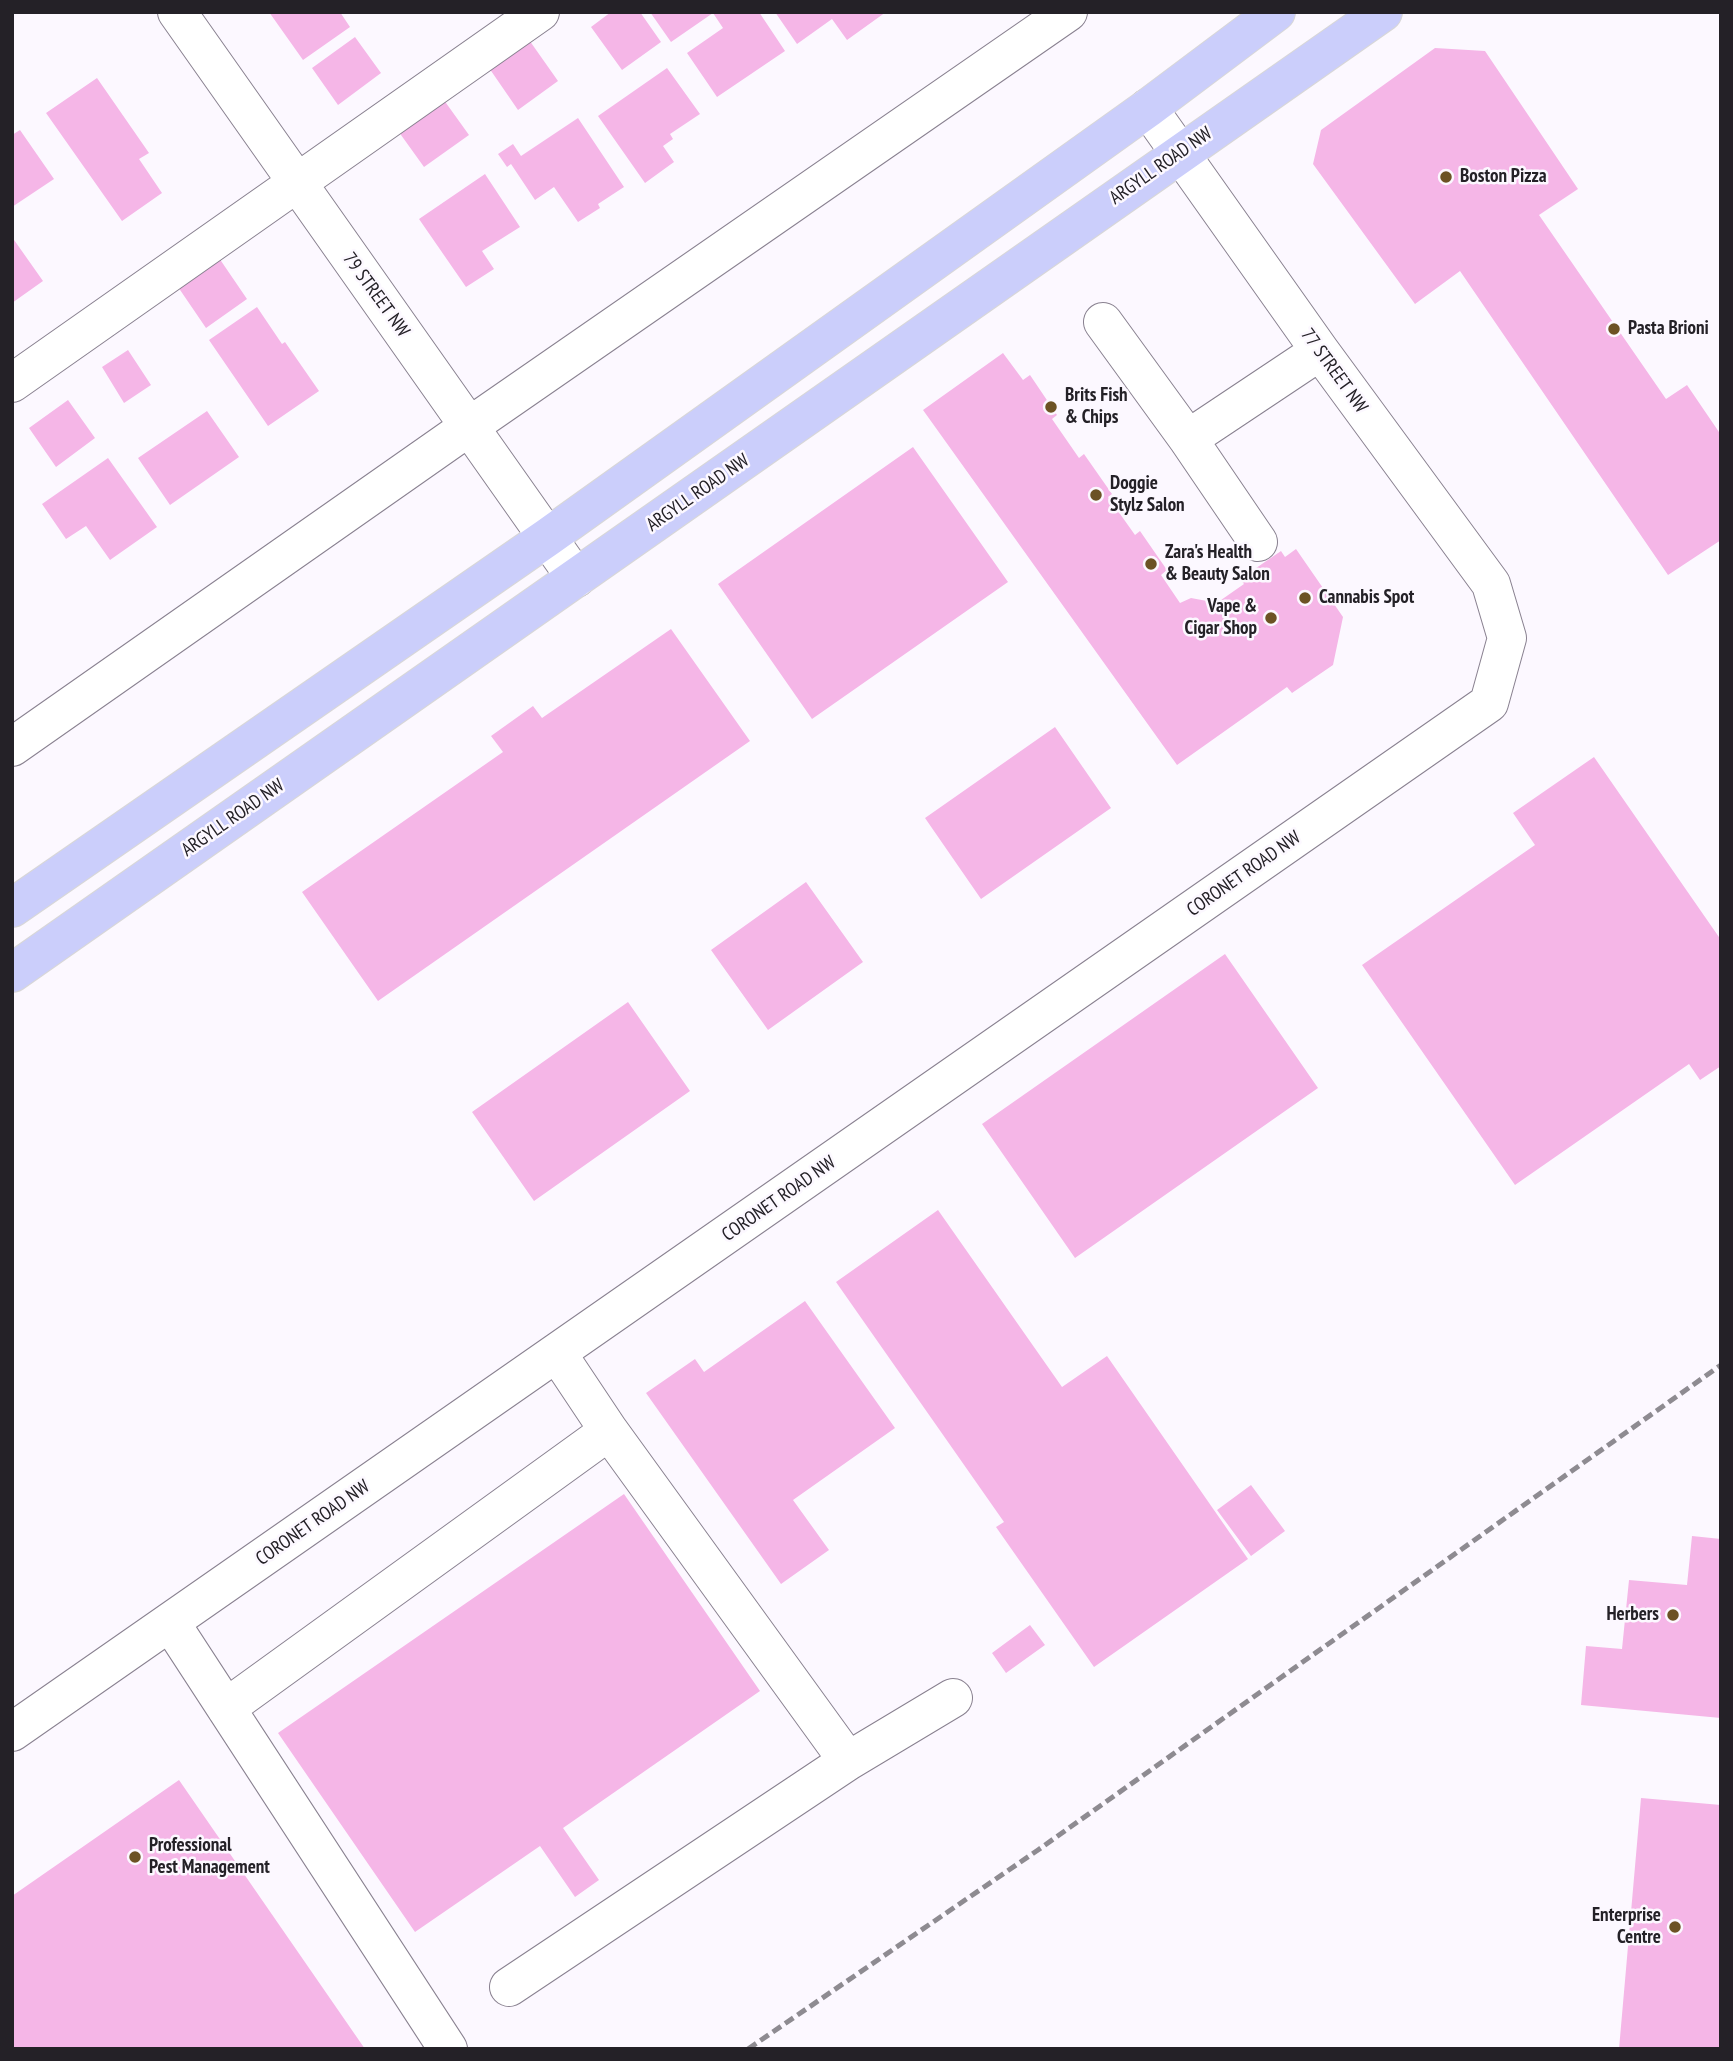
<!DOCTYPE html>
<html>
<head>
<meta charset="utf-8">
<style>
	body { margin:0 }
	#map { position:relative; width:1733px; height:2061px; overflow:hidden; background:#fcf8ff; font-family:"PT Sans Narrow",sans-serif }
	canvas { display:block }
	.frame { position:absolute; inset:0; border:14px solid #242127; pointer-events:none }
</style>
</head>
<body>
<div id="map">
<canvas width="1733" height="2061"></canvas>
<div class="frame"></div>
</div>
<script>
const g = document.querySelector('canvas').getContext('2d');
g.lineJoin = 'round';
function paint(path, color) { g.fillStyle = color; g.fill(path, 'evenodd'); }
const poly = rows => new Path2D(rows.map(r => 'M' + r).join(''));
function strokePath(path, color, width, dash) { g.strokeStyle = color; g.lineWidth = width; g.lineCap = dash ? 'butt' : 'round'; g.setLineDash(dash || []); g.stroke(path); }
function write(font, color, halo, rows, align = 'center') {
  g.font = font + ' "PT Sans Narrow",sans-serif'; g.lineWidth = 5; g.setLineDash([]); g.textBaseline = 'middle'; g.strokeStyle = halo; g.fillStyle = color; for (const [text, x, y, turn = 0] of rows) {
    g.save(); g.translate(x, y); g.rotate((+turn || 0) * Math.PI / 180); g.textAlign = isNaN(turn) ? turn : align; if (halo) g.strokeText(text, 0, 0); g.fillText(text, 0, 0); g.restore();
  }
}
paint(poly([
	[269,12,340,12,350,27,303,60],
	[611,12,640,12,661,42,622,70,591,27],
	[650,12,759,12,785,51,717,97,687,53,723,28,713,13,671,42],
	[775,12,886,12,847,40,832,19,797,44],
	[355,37,381,73,338,105,312,68],
	[527,37,558,81,518,110,487,65],
	[1435,48,1485,51,1578,189,1539,215,1666,399,1687,385,1721,435,1721,540,1668,575,1460,271,1415,304,1313,164,1321,130],
	[667,68,700,114,670,134,673,139,663,146,674,162,645,183,598,116],
	[97,78,149,153,139,159,162,193,122,221,46,113],
	[441,96,469,135,424,167,396,128],
	[578,118,624,187,598,204,600,208,578,222,554,187,535,200,511,164,507,167,498,154,513,144,521,156],
	[20,130,54,179,12,207,12,135],
	[485,174,520,227,482,251,494,269,466,287,419,219],
	[12,237,43,281,12,303],
	[217,255,247,299,206,328,176,284],
	[257,307,282,344,285,342,319,391,268,426,209,340],
	[128,350,151,385,124,403,102,367],
	[1003,353,1023,380,1030,375,1057,415,1052,419,1079,458,1084,454,1112,494,1108,497,1135,535,1140,531,1167,570,1161,575,1180,603,1191,598,1207,601,1211,607,1244,584,1240,579,1281,551,1285,557,1296,549,1343,617,1333,665,1292,693,1287,687,1177,765,923,410],
	[68,400,95,438,56,467,29,428],
	[207,411,239,457,170,505,138,458],
	[913,447,1008,582,812,719,718,584],
	[108,458,157,527,110,560,86,526,66,539,42,504],
	[671,629,750,741,378,1001,302,892,503,752,491,736,533,706,542,718],
	[1055,727,1111,808,981,899,925,818],
	[1594,757,1721,940,1721,1066,1700,1080,1689,1064,1515,1185,1362,965,1535,845,1513,813],
	[806,882,863,962,768,1030,711,950],
	[1225,954,1318,1088,1075,1258,982,1124],
	[628,1002,690,1091,534,1201,472,1112],
	[938,1210,1062,1387,1107,1356,1248,1559,1094,1667,996,1527,1004,1522,836,1282],
	[805,1301,895,1428,793,1500,829,1550,781,1584,646,1393,695,1359,704,1372],
	[1251,1485,1285,1531,1251,1556,1217,1510],
	[624,1494,760,1691,563,1828,599,1880,575,1897,540,1846,415,1932,278,1733],
	[1692,1536,1721,1539,1721,1718,1581,1705,1586,1646,1622,1649,1629,1580,1687,1585],
	[1030,1625,1045,1645,1006,1673,992,1653],
	[179,1780,365,2049,12,2049,12,1896],
	[1641,1798,1721,1805,1721,2049,1619,2049]
]), '#f5b6e7');
const minor = poly([
	[177,12,576,578],
	[1103,322,1188,439,1320,351],
	[12,383,540,12],
	[1188,439,1258,542],
	[12,747,470,426,1068,12],
	[170,1622,448,2049],
	[226,1708,609,1431,557,1353],
	[12,1732,1489,703,1507,638,1491,584,1320,351,1148,108],
	[848,1761,953,1698],
	[509,1987,848,1761,609,1431]
]);
const major = poly([
	[12,908,548,537,1148,108,1276,12],
	[12,973,1383,12]
]);
strokePath(minor, '#898190', 40);
strokePath(major, '#d8d7d8', 40);
strokePath(minor, '#fff', 38);
strokePath(major, '#cbcefb', 38);
strokePath(poly([
	[748,2049,1038,1850,1721,1365]
]), '#8e8b91', 5, [10, 5]);
for (const [x, y, r, color] of [
	[1446,177,7,"#6c5224"],
	[1614,329,7,"#6c5224"],
	[1051,407,7,"#6c5224"],
	[1096,495,7,"#6c5224"],
	[1151,564,7,"#6c5224"],
	[1305,598,7,"#6c5224"],
	[1271,618,7,"#6c5224"],
	[1673,1615,7,"#6c5224"],
	[135,1857,7,"#6c5224"],
	[1675,1927,7,"#6c5224"]
]) { const dot = new Path2D(); dot.arc(x, y, r, 0, 2 * Math.PI); g.fillStyle = color; g.fill(dot); strokePath(dot, '#fcf8ff', 2.5); }
write('19px', '#242127', '#fcf8ff', [
	["ARGYLL ROAD NW",1161,166,-35],
	["79 STREET NW",376,295,54],
	["77 STREET NW",1334,371,54],
	["ARGYLL ROAD NW",698,493,-35],
	["ARGYLL ROAD NW",233,818,-35],
	["CORONET ROAD NW",1244,874,-35],
	["CORONET ROAD NW",779,1199,-35],
	["CORONET ROAD NW",313,1523,-35]
]);
write('bold 19px', '#242127', '#fcf8ff', [
	["Boston Pizza",1460,177],
	["Pasta Brioni",1628,329],
	["Brits Fish",1065,396],
	["& Chips",1065,418],
	["Doggie",1110,484],
	["Stylz Salon",1110,506],
	["Zara's Health",1165,553],
	["& Beauty Salon",1165,575],
	["Cannabis Spot",1319,598],
	["Vape &",1257,607,"right"],
	["Cigar Shop",1257,629,"right"],
	["Herbers",1659,1615,"right"],
	["Professional",149,1846],
	["Pest Management",149,1868],
	["Enterprise",1661,1916,"right"],
	["Centre",1661,1938,"right"]
], 'left');
</script>
</body>
</html>
